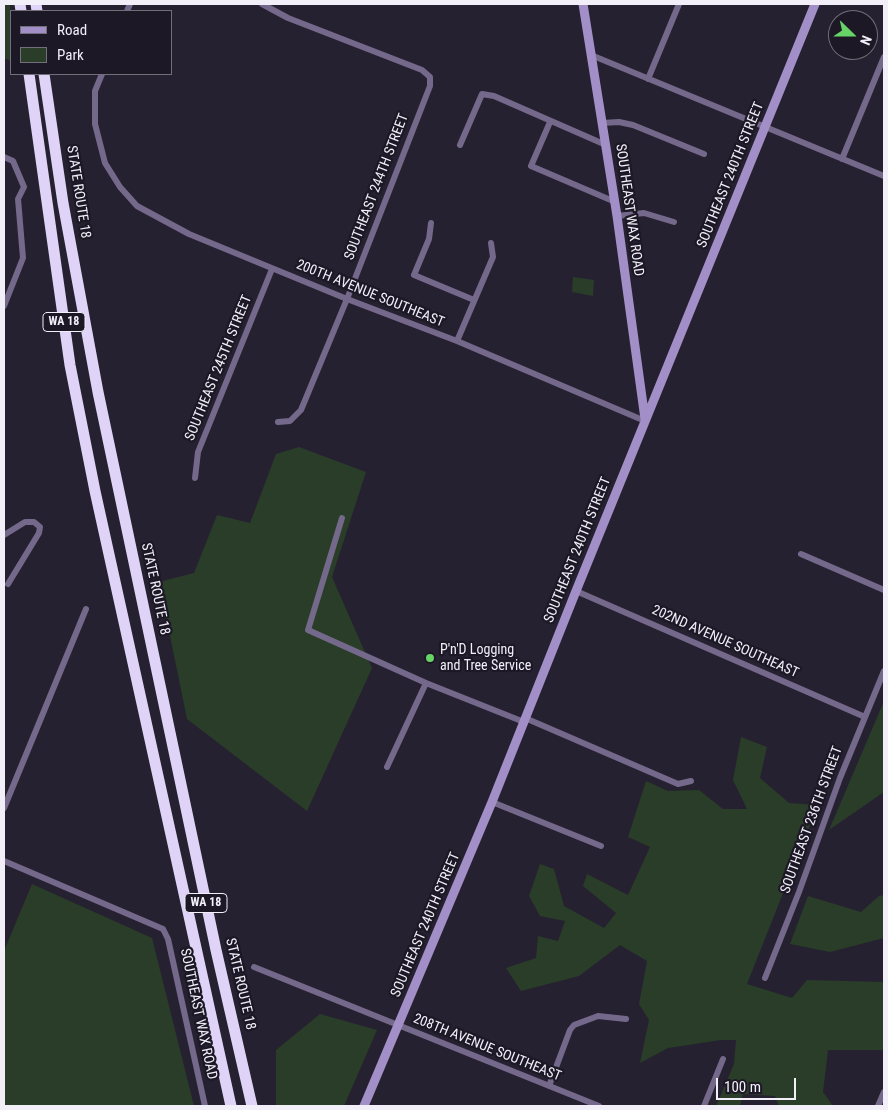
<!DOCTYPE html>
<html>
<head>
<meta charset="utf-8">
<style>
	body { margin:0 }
	#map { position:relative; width:888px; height:1110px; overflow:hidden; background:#262130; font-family:"Roboto Condensed",sans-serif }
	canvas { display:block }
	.frame { position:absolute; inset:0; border:5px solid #f2eff9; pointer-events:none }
	.legend { position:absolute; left:10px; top:10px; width:162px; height:65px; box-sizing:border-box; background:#1d1826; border:1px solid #726e7a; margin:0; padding:6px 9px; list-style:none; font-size:15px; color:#f2eff9 }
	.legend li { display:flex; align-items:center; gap:10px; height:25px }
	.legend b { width:25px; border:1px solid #726e7a }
	.north { position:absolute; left:828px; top:10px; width:50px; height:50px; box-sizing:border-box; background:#1d1826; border:1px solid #726e7a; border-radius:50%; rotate:112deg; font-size:14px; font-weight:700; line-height:20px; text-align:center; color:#f2eff9 }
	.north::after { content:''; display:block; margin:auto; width:18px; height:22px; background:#66d466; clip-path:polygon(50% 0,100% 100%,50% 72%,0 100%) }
	.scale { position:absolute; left:716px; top:1078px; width:80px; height:22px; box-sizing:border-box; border:2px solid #f2eff9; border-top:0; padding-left:6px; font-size:15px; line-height:18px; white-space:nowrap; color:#f2eff9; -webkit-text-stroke:4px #1d1826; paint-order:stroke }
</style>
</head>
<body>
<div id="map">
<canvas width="888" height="1110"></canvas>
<div class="frame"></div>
<ul class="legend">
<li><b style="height:6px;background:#a38fc7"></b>Road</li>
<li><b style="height:14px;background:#293d28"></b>Park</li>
</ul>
<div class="north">N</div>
<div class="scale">100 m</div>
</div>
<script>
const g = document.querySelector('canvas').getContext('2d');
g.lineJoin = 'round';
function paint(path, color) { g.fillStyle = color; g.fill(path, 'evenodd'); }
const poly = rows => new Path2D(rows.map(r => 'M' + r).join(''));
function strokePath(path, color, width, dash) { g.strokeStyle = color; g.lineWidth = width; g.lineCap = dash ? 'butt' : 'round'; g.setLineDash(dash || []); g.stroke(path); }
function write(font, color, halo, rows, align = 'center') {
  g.font = font + ' "Roboto Condensed",sans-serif'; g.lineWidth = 4.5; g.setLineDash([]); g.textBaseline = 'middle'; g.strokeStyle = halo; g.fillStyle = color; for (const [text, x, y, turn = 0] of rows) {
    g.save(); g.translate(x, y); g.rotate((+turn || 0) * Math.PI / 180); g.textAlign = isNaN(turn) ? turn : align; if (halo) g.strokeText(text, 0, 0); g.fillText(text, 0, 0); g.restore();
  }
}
paint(poly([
	[4,4,10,4,11,61,4,58],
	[573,277,594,280,593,296,572,292],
	[299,447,366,472,332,577,372,668,307,811,187,719,159,582,194,573,217,515,250,523,276,454],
	[884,701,884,792,829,830],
	[741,737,767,747,760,778,789,803,818,805,747,984,792,998,807,980,884,982,884,1050,828,1050,823,1092,833,1106,779,1106,775,1096,743,1094,740,1106,716,1106,734,1064,736,1040,721,1040,668,1048,640,1063,649,1020,639,1004,647,961,620,945,579,976,521,991,506,968,536,958,538,936,558,941,565,921,540,916,529,896,540,864,554,869,564,906,604,928,616,913,583,886,587,874,628,895,650,847,628,837,646,781,668,791,699,790,723,809,747,809,733,780],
	[32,884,152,938,194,1106,4,1106,4,951],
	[884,895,884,938,830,952,790,944,808,896,861,912,879,896],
	[320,1014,377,1030,344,1106,276,1106,276,1050]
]), '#293d28');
strokePath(poly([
	[262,4,288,18,422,70,430,77,430,86,347,299,301,410,290,421,278,422],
	[127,11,130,4],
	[591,55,884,176],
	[102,74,95,91,95,124,105,163,120,187,137,206,189,234,347,299,457,341,645,421],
	[648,79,679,4],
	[550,122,531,166,613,201],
	[602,123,619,122,633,125,704,154],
	[460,145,482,94,494,96,606,145],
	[4,157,13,161,24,187,18,199,23,258,4,306],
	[842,159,884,57],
	[617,216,644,213,674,222],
	[431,223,429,239,414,275,474,300],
	[457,341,493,257,491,243],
	[195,478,198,452,272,269],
	[342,518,308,630,426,683,524,722],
	[4,535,25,522,34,522,40,527,39,533,8,584],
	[801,554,884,590],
	[576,591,865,717],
	[525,718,678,784,691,781],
	[387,767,426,683],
	[492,802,601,846],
	[4,808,86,609],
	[4,861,163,929,168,939,205,1106],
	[254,967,599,1106],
	[765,978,799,892,840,778,884,671],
	[549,1086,570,1030,574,1025,598,1016,626,1019],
	[704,1106,723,1059],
	[878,1106,884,1092]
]), '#75698b', 6);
strokePath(poly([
	[583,4,617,216,645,419],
	[364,1106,492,802,576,591,815,4]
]), '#a38fc7', 9);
strokePath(poly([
	[20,4,21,11],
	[36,4,37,11],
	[29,74,70,365,95,491,231,1106],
	[44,74,63,203,98,392,216,950,252,1106]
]), '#dfd4f7', 11);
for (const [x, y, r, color] of [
	[430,658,5,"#66d466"]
]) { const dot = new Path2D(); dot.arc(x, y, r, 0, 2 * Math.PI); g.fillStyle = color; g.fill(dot); strokePath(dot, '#1d1826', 2); }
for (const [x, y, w] of [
	[64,322,42],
	[206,903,42]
]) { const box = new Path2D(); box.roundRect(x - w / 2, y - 9.5, w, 19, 4); g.fillStyle = '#1d1826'; g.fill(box); strokePath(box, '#f2eff9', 1); }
write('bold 12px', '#f2eff9', null, [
	["WA 18",64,322],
	["WA 18",206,903]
]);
write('14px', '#f2eff9', '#1d1826', [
	["SOUTHEAST 240TH STREET",731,175,-68],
	["SOUTHEAST 244TH STREET",377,187,-69],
	["STATE ROUTE 18",78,192,81],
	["SOUTHEAST WAX ROAD",629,210,82],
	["200TH AVENUE SOUTHEAST",370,294,22],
	["SOUTHEAST 245TH STREET",219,368,-68],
	["SOUTHEAST 240TH STREET",578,550,-68],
	["STATE ROUTE 18",155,589,78],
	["202ND AVENUE SOUTHEAST",725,642,24],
	["SOUTHEAST 236TH STREET",812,820,-70],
	["SOUTHEAST 240TH STREET",426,925,-67],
	["STATE ROUTE 18",240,984,77],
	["SOUTHEAST WAX ROAD",198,1014,78],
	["208TH AVENUE SOUTHEAST",487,1048,22]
]);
write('14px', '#f2eff9', '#1d1826', [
	["P'n'D Logging",440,650],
	["and Tree Service",440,666]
], 'left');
</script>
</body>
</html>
